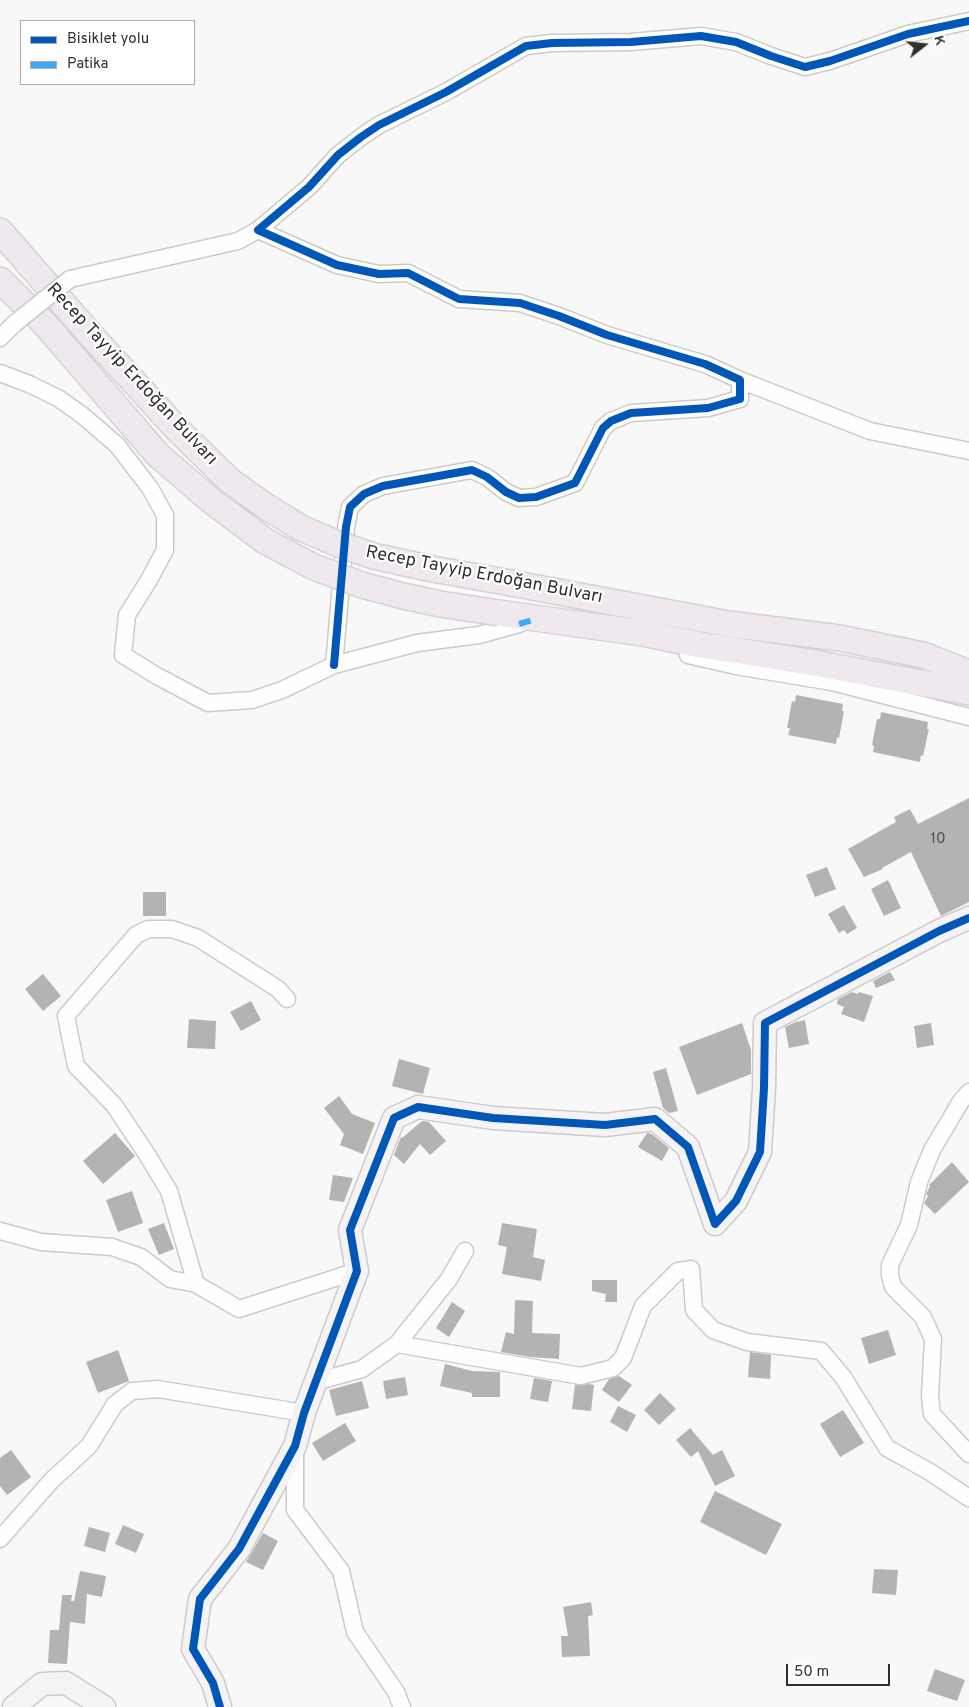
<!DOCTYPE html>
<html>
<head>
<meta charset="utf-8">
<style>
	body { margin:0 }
	#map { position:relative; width:969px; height:1707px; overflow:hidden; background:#f9f8f9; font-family:Overpass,sans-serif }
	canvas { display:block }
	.legend { position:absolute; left:20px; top:20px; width:175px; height:65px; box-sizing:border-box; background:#fff; border:1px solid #acacad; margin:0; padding:6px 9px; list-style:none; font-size:15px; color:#303031 }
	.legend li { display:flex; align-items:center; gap:10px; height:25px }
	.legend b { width:25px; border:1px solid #acacad }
	.north { position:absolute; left:899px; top:20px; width:50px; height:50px; -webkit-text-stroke:4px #fff; paint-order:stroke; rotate:74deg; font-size:14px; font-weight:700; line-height:20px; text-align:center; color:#303031 }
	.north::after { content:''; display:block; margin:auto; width:18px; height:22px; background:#303031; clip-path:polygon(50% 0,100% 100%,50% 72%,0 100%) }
	.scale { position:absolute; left:786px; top:1664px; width:104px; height:22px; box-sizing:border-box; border:2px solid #303031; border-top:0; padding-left:6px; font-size:15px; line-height:18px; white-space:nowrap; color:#303031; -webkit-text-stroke:4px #fff; paint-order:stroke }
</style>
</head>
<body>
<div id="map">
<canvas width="969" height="1707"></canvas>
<ul class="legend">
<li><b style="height:6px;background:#0057b8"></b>Bisiklet yolu</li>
<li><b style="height:6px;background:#3fa9f5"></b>Patika</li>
</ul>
<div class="north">K</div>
<div class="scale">50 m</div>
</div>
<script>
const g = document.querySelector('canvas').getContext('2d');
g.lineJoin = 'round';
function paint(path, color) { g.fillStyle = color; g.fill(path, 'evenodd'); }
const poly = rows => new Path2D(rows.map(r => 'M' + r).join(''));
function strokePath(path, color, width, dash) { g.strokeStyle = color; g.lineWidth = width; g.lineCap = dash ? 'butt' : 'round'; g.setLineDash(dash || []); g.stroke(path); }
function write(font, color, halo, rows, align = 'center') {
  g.font = font + ' Overpass,sans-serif'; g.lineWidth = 4.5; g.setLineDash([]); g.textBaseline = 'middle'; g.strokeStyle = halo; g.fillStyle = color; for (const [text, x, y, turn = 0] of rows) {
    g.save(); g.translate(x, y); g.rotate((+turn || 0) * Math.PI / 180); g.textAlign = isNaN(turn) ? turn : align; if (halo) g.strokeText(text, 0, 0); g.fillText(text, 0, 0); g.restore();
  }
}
paint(poly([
	[796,695,843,704,842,711,844,711,839,738,837,737,836,744,788,735,790,728,787,728,792,701,795,702],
	[881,712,928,722,927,729,929,729,923,756,921,755,920,762,873,752,874,746,872,745,877,719,880,719],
	[969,798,969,902,941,916,911,852,882,868,883,869,864,877,848,849,896,822,894,817,910,809,918,824],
	[827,867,836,889,815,897,806,875],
	[888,880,901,908,884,916,871,889],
	[143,892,166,892,166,916,143,916],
	[844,905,857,928,847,934,844,930,839,933,828,914],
	[890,972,895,980,876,988,873,981],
	[43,974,61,996,43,1011,25,989],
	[852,992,858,994,859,992,873,996,864,1022,841,1014,844,1007,837,1004,838,999],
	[251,1001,261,1020,241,1031,230,1012],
	[189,1019,216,1021,215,1049,187,1048],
	[805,1020,809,1044,789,1048,785,1027,796,1022],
	[742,1023,751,1050,751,1074,697,1095,679,1047],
	[931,1023,934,1045,917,1048,914,1026],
	[399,1059,430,1068,423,1094,392,1086],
	[666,1068,678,1111,669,1113,663,1108,653,1072],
	[339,1096,352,1114,375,1123,363,1154,340,1145,344,1134,324,1108],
	[422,1121,429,1122,446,1141,430,1155,420,1144,404,1164,394,1155,401,1137,402,1138],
	[115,1133,135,1156,103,1184,83,1161],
	[647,1133,652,1134,669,1148,662,1161,638,1147],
	[952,1162,969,1182,935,1214,924,1203,928,1196,926,1194,930,1186,929,1185],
	[333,1175,353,1178,344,1202,329,1200],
	[132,1191,143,1223,118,1232,106,1200],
	[164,1223,174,1249,159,1255,148,1229],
	[502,1223,537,1229,533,1257,545,1260,541,1281,502,1274,507,1247,498,1245],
	[592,1280,617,1280,617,1302,605,1302,606,1294,592,1291],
	[515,1300,533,1301,532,1333,560,1334,559,1359,530,1357,501,1352,506,1332,514,1334],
	[452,1302,465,1311,449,1337,436,1328],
	[888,1330,896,1355,869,1364,861,1338],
	[118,1350,129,1381,98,1393,86,1362],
	[750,1352,771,1355,770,1379,748,1377],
	[445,1364,472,1371,500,1372,500,1397,472,1397,472,1393,440,1386],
	[619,1376,632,1385,619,1402,602,1390,609,1379],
	[405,1377,408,1395,386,1399,383,1381],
	[534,1378,552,1381,548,1402,530,1399],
	[362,1381,369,1408,336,1416,329,1390],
	[588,1384,594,1385,591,1411,572,1409,575,1385],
	[660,1393,676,1409,659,1425,644,1410],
	[618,1406,636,1415,627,1432,610,1422],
	[843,1410,864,1443,840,1457,820,1424],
	[345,1423,356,1441,323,1461,312,1443],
	[690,1428,713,1455,722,1450,735,1476,715,1486,698,1451,691,1457,676,1440],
	[11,1450,31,1477,7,1495,0,1486,0,1458],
	[715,1491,782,1524,766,1555,700,1522],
	[123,1525,144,1534,136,1553,115,1544],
	[89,1527,110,1533,105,1552,84,1546],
	[263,1533,278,1541,263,1570,246,1562],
	[874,1569,898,1570,896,1595,872,1593],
	[80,1571,106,1576,102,1597,87,1594,85,1624,70,1622,67,1664,48,1663,50,1630,59,1630,62,1595,72,1595,71,1601,74,1601],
	[591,1602,593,1615,588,1616,590,1656,562,1657,561,1636,568,1636,563,1607],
	[935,1669,965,1680,957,1701,927,1691]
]), '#b3b3b4');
const street = poly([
	[70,279,238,241,258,230],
	[0,338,14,324],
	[0,373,29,384,58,398,82,415,117,445,150,488,165,515,165,550,149,580,127,615,123,655,157,676,208,703,252,700,282,690,334,665,417,643,479,635,519,624],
	[740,380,870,431,969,451],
	[688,655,736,666,832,682,969,717],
	[334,665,346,527,350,507,364,494,383,486,472,470,487,477,506,492,519,498,536,497,575,483,603,428,611,421,631,413,708,408,740,399,740,380,705,364,607,335,559,316,520,303,459,299,408,273,379,274,337,265,258,230,309,187,338,155,361,137,379,125,446,92,526,46,552,43,631,42,701,36,736,42,771,56,805,67,830,61,908,34,969,21],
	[969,1092,961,1101,932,1150,919,1182,909,1225,890,1265,890,1276,893,1287,923,1317,933,1339,930,1396,932,1414,969,1454],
	[0,1231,41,1242,112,1247,141,1257,170,1279,196,1284,239,1309,357,1271],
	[196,1284,169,1191,146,1153,114,1105,76,1066,66,1016,136,935,148,929,172,929,198,938,278,989,287,999],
	[397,1344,581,1376,613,1368,623,1358,643,1306,678,1271,691,1269,694,1310,713,1330,747,1342,821,1351,843,1377,887,1448,930,1472,969,1498],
	[315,1382,362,1369,397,1344,449,1279,465,1251],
	[295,1448,295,1510,341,1571,355,1632,396,1692,402,1707],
	[0,1539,52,1480,89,1446,115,1404,132,1391,158,1389,304,1413]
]);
const secondary = poly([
	[14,1707,42,1684,66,1683,104,1707],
	[220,1707,213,1683,193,1649,200,1599,239,1549,295,1446,304,1413,357,1271,350,1230,394,1118,418,1107,493,1118,605,1125,655,1119,688,1147,715,1224,736,1201,760,1152,764,1088,765,1023,939,931,969,918]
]);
const primary = poly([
	[0,231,89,333,177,429],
	[0,280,44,323,158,455],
	[511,583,729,624,840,638,923,655,969,673],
	[499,613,642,633,701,645,809,662,969,692]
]);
strokePath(street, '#cccbcc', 19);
strokePath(secondary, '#cccbcc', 25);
strokePath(primary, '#d3d3d3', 28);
strokePath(street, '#fefefe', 16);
strokePath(secondary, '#f6f3f6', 22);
strokePath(primary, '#efe8ee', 25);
const streetBridge = poly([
	[14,324,70,279]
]);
const primaryBridge = poly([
	[177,429,230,481,270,509,301,528,336,543,373,556,433,569,511,583],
	[158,455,209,499,265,541,314,567,362,585,403,596,440,604,499,613]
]);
strokePath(streetBridge, '#cccbcc', 19, []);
strokePath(primaryBridge, '#d3d3d3', 28, []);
strokePath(streetBridge, '#fefefe', 16);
strokePath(primaryBridge, '#efe8ee', 25);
strokePath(poly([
	[519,624,536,619]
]), '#3fa9f5', 6, [12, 6]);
strokePath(poly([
	[334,665,346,527,350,507,364,494,383,486,472,470,487,477,506,492,519,498,536,497,575,483,603,428,611,421,631,413,708,408,740,399,740,380,705,364,607,335,559,316,520,303,459,299,408,273,379,274,337,265,258,230,309,187,338,155,361,137,379,125,446,92,526,46,552,43,631,42,701,36,736,42,771,56,805,67,830,61,908,34,969,21],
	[220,1707,213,1683,193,1649,200,1599,239,1549,295,1446,304,1413,357,1271,350,1230,394,1118,418,1107,493,1118,605,1125,655,1119,688,1147,715,1224,736,1201,760,1152,764,1088,765,1023,939,931,969,918]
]), '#0057b8', 8);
write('15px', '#515152', null, [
	["10",938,840]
]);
write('18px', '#303031', '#fff', [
	["Recep Tayyip Erdoğan Bulvarı",131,375,47],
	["Recep Tayyip Erdoğan Bulvarı",484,576,11]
]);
</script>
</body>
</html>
